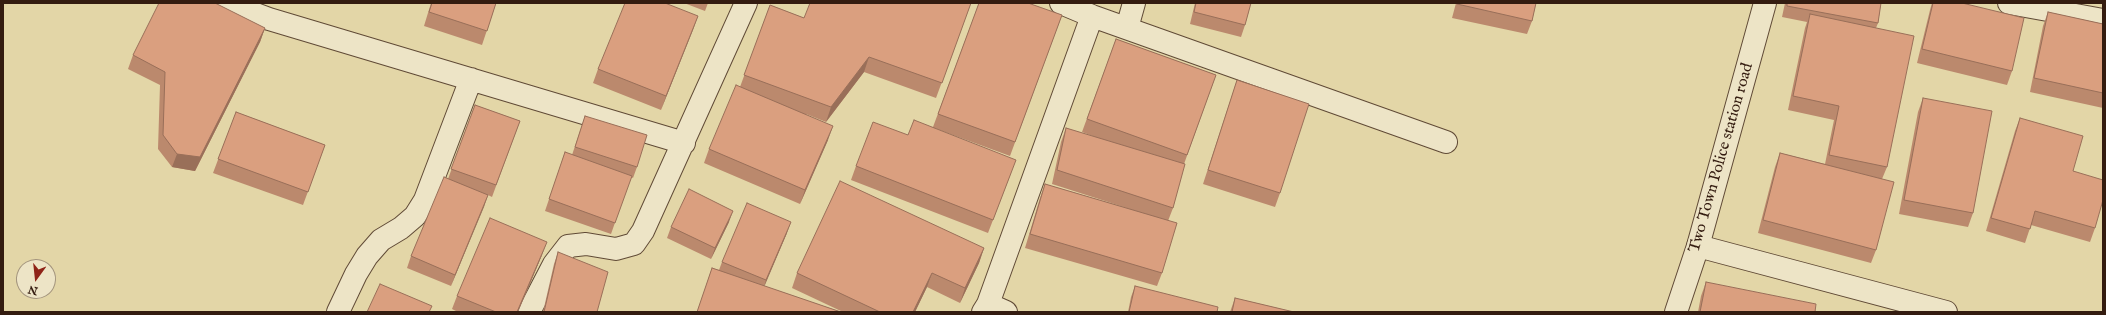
<!DOCTYPE html>
<html>
<head>
<meta charset="utf-8">
<style>
	body { margin:0 }
	#map { position:relative; width:2106px; height:315px; overflow:hidden; background:#e3d6a7; font-family:"IM FELL English",serif }
	canvas { display:block }
	.frame { position:absolute; inset:0; border:4px solid #341c10; pointer-events:none }
	.north { position:absolute; left:16px; top:259px; width:40px; height:40px; box-sizing:border-box; background:#ede4c6; border:1px solid #a3947d; border-radius:50%; rotate:195deg; font-size:11px; font-weight:700; line-height:16px; text-align:center; color:#341c10 }
	.north::after { content:''; display:block; margin:auto; width:14px; height:18px; background:#8f2418; clip-path:polygon(50% 0,100% 100%,50% 72%,0 100%) }
</style>
</head>
<body>
<div id="map">
<canvas width="2106" height="315"></canvas>
<div class="frame"></div>
<div class="north">N</div>
</div>
<script>
const g = document.querySelector('canvas').getContext('2d');
g.lineJoin = 'round';
const poly = rows => new Path2D(rows.map(r => 'M' + r).join(''));
function strokePath(path, color, width, dash) { g.strokeStyle = color; g.lineWidth = width; g.lineCap = dash ? 'butt' : 'round'; g.setLineDash(dash || []); g.stroke(path); }
function paint(path, color) { g.fillStyle = color; g.fill(path, 'evenodd'); }
function write(font, color, halo, rows, align = 'center') {
  g.font = font + ' "IM FELL English",serif'; g.lineWidth = 3; g.setLineDash([]); g.textBaseline = 'middle'; g.strokeStyle = halo; g.fillStyle = color; for (const [text, x, y, turn = 0] of rows) {
    g.save(); g.translate(x, y); g.rotate((+turn || 0) * Math.PI / 180); g.textAlign = isNaN(turn) ? turn : align; if (halo) g.strokeText(text, 0, 0); g.fillText(text, 0, 0); g.restore();
  }
}
const minor = poly([
	[226,3,269,19,684,143],
	[1061,3,1092,16,1446,142],
	[2009,3,2103,20],
	[1127,28,1134,3],
	[1698,246,1946,312],
	[988,304,1006,312],
	[338,312,356,274,367,256,381,240,401,228,415,216,425,200,471,79],
	[529,312,554,264,568,246,586,244,616,249,634,244,643,231,746,3],
	[983,312,988,304,1092,16]
]);
const tertiary = poly([
	[1676,312,1698,246,1765,3]
]);
strokePath(minor, '#604a36', 24);
strokePath(tertiary, '#604a36', 24);
strokePath(minor, '#ede4c6', 22);
strokePath(tertiary, '#ede4c6', 22);
paint(poly([
	[431,3,496,3,482,45,424,26],
	[684,3,708,3,705,11],
	[971,3,936,98,864,72,826,122,806,114,828,140,800,204,704,163,709,149,740,87,770,5,804,18],
	[979,3,1062,15,1010,156,934,128,1011,173,988,233,851,180,856,166,908,135,933,127],
	[1195,3,1251,3,1245,25,1241,37,1190,24],
	[1456,3,1536,3,1532,21,1527,34,1452,18],
	[1785,3,1881,3,1878,23,1876,28,1887,167,1882,179,1876,250,1871,263,1758,233,1775,167,1780,153,1825,164,1834,120,1788,110,1805,28,1807,22,1782,17],
	[1932,3,1962,3,2012,71,2007,85,1917,63,1930,10],
	[2048,12,2103,24,2103,108,2030,92,2043,26],
	[698,16,661,110,593,83,598,69],
	[265,28,260,42,195,171,172,167,158,149,160,85,128,69,133,55],
	[1116,39,1216,75,1184,164,1173,208,1168,221,1162,273,1157,286,1025,248,1040,198,1045,184,1130,209,1052,184,1061,142,1066,128,1098,138,1082,132],
	[1237,80,1280,193,1275,207,1203,184],
	[1923,98,1973,213,1968,227,1899,214,1918,112],
	[475,105,520,121,492,197,488,195,451,286,407,268,411,256,448,179],
	[236,112,325,145,303,205,213,173],
	[585,116,637,167,633,178,631,177,611,234,545,211,565,152,572,155],
	[2020,118,2073,171,2095,228,2090,242,2031,225,2025,243,1986,231,2015,131],
	[729,222,711,259,667,238,671,227],
	[787,233,764,286,841,312,697,312,712,268,719,270,722,262],
	[984,248,979,263,960,303,927,287,915,312,843,312,792,288,797,273],
	[558,252,597,312,543,312,554,264],
	[542,255,518,312,458,312,452,309,457,296],
	[1706,282,1815,312,1698,312,1701,296],
	[1135,286,1217,312,1128,312,1131,297],
	[1235,298,1294,312,1230,312]
]), '#bb896d');
paint(poly([
	[698,16,693,30,661,110,666,96],
	[265,28,260,42,195,171,172,167,177,154],
	[869,57,864,72,826,122,831,107],
	[833,126,828,140,800,204,805,190],
	[488,195,484,207,451,286,455,275],
	[733,211,729,222,711,259,715,248],
	[791,222,787,233,762,292,766,280],
	[547,242,542,255,518,312,517,312],
	[984,248,979,263,960,303,965,288],
	[932,273,927,287,915,312,913,312]
]), '#996f59');
const building = poly([
	[159,3,215,3,265,28,200,157,177,154,163,135,165,72,133,55,159,3],
	[432,3,496,3,487,31,429,12,432,3],
	[625,3,665,3,698,16,666,96,598,69,625,3],
	[810,3,971,3,942,83,869,57,831,107,744,75,770,5,804,18,810,3],
	[979,3,1028,3,1062,15,1015,142,938,114,979,3],
	[1196,3,1251,3,1245,25,1194,12,1196,3],
	[1458,3,1536,3,1532,21,1457,4,1458,3],
	[1787,3,1881,3,1878,23,1787,6,1787,3],
	[1933,3,1962,3,2024,18,2012,71,1922,49,1933,3],
	[2048,12,2103,24,2103,93,2034,78,2048,12],
	[1810,14,1914,36,1887,167,1829,155,1839,106,1793,96,1810,14],
	[1116,39,1216,75,1187,155,1087,119,1116,39],
	[1237,80,1309,104,1280,193,1208,170,1237,80],
	[736,85,833,126,805,190,709,149,736,85],
	[1923,98,1992,111,1973,213,1904,200,1923,98],
	[475,105,520,121,496,185,451,169,475,105],
	[236,112,325,145,308,192,218,159,236,112],
	[585,116,647,135,637,167,575,147,585,116],
	[2020,118,2083,136,2073,171,2103,180,2103,200,2095,228,2035,211,2030,229,1991,218,2020,118],
	[914,120,1016,160,993,220,856,166,873,122,908,135,914,120],
	[1066,128,1185,164,1173,208,1057,170,1066,128],
	[565,152,632,176,615,223,549,199,565,152],
	[1780,153,1894,182,1876,250,1763,220,1780,153],
	[444,177,488,195,455,275,411,256,444,177],
	[840,181,984,248,965,288,932,273,913,312,880,312,797,273,840,181],
	[1045,184,1177,223,1162,273,1030,234,1045,184],
	[689,189,733,211,715,248,671,227,689,189],
	[747,203,791,222,766,280,722,262,747,203],
	[490,218,547,242,517,312,496,312,457,296,490,218],
	[558,252,608,272,597,312,544,312,558,252],
	[712,268,841,312,697,312,712,268],
	[1706,282,1816,304,1815,312,1700,312,1706,282],
	[380,284,432,306,429,312,367,312,380,284],
	[1135,286,1218,307,1217,312,1129,312,1135,286],
	[1235,298,1294,312,1232,312,1235,298]
]);
paint(building, '#da9f7f');
strokePath(building, '#996f59', 1);
write('16px', '#341c10', '#ede4c6', [
	["Two Town Police station road",1722,158,-74]
]);
</script>
</body>
</html>
